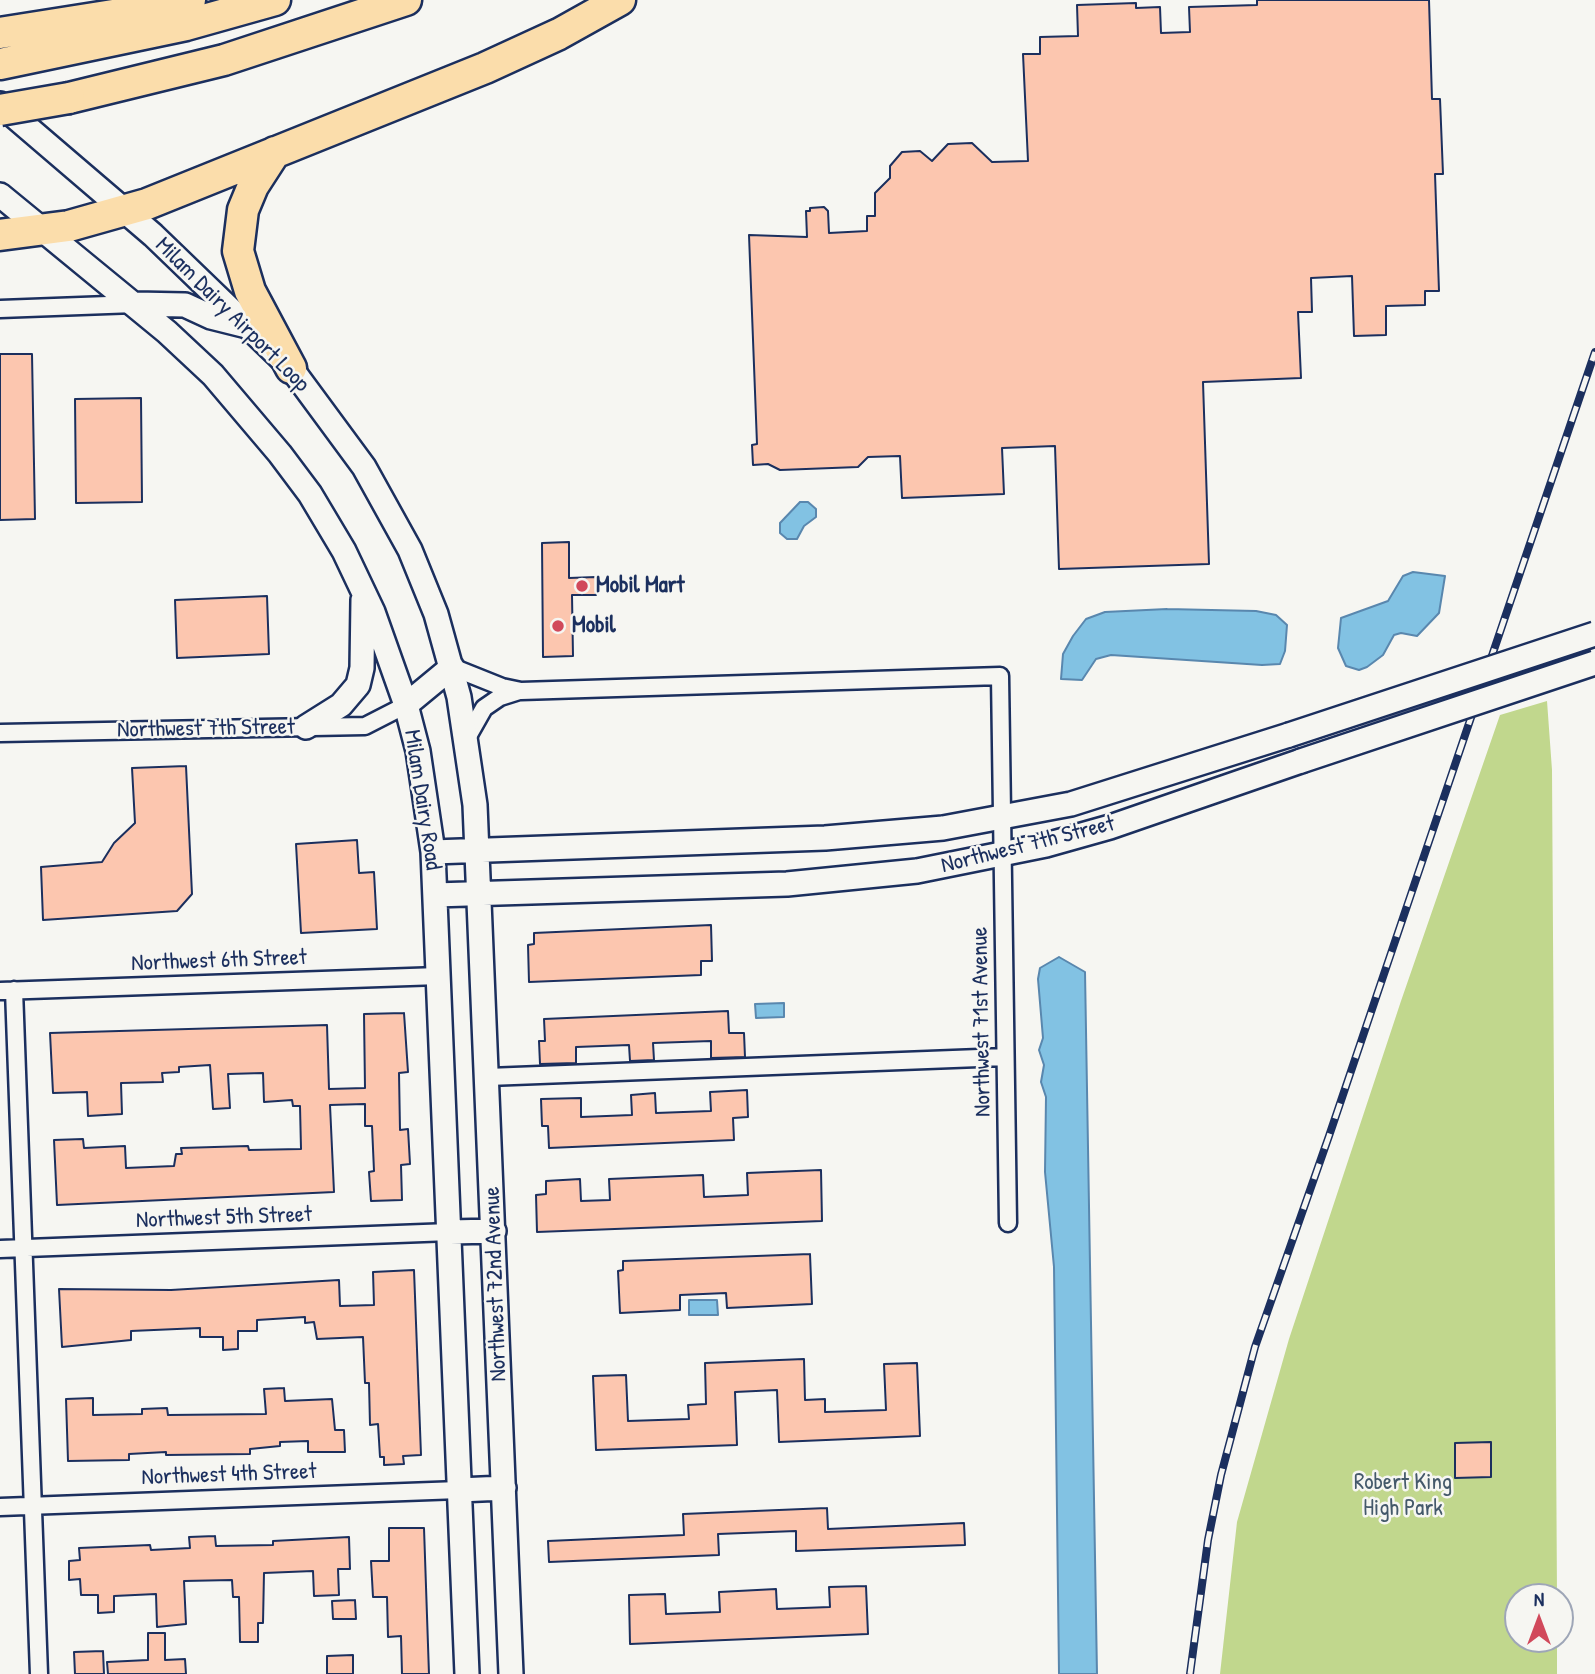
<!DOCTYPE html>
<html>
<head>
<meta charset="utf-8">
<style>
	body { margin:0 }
	#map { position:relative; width:1595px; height:1674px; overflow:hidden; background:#f6f6f2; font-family:"Patrick Hand",sans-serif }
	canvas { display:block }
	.north { position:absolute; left:1504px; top:1583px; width:70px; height:70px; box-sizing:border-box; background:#f6f6f2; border:2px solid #9ea6b7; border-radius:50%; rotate:0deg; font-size:19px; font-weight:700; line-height:28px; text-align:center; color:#1b2f5e }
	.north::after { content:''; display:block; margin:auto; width:24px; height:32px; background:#d1495b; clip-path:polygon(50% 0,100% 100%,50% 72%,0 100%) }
</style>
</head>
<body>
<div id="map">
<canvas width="1595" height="1674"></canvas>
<div class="north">N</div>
</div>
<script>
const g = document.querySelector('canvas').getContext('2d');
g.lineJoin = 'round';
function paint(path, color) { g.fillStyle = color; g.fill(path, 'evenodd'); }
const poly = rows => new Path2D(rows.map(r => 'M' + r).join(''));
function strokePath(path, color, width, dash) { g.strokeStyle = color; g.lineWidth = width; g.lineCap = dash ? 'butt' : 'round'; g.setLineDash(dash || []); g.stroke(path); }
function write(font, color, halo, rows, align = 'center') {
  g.font = font + ' "Patrick Hand",sans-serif'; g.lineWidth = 5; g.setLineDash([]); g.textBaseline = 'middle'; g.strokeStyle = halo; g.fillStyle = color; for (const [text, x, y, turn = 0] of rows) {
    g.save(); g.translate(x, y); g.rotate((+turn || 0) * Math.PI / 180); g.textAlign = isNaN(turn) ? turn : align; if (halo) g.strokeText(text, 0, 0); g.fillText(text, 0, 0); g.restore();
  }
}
paint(poly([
	[1547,701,1552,770,1557,1597,1518,1597,1518,1639,1557,1639,1557,1674,1220,1674,1237,1522,1289,1339,1401,1001,1500,715]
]), '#c1d78d');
const water = poly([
	[800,502,808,502,816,509,816,517,804,526,797,539,787,539,780,533,780,523,800,502],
	[1413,572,1445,576,1439,613,1417,636,1401,633,1394,635,1383,655,1367,667,1359,670,1346,666,1338,648,1341,618,1388,601,1403,576,1413,572],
	[1167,609,1256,611,1276,615,1287,625,1285,651,1280,664,1262,665,1111,655,1096,659,1082,680,1061,679,1063,654,1073,636,1086,619,1105,612,1167,609],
	[1059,957,1085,972,1097,1674,1059,1674,1054,1267,1045,1172,1046,1097,1041,1082,1044,1065,1039,1050,1043,1038,1038,979,1040,968,1059,957],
	[784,1003,784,1017,756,1018,755,1004,784,1003],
	[689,1300,717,1300,718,1315,689,1315,689,1300]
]);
paint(water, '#82c2e3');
strokePath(water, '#5987ae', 2);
const building = poly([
	[1257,0,1429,0,1432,99,1440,99,1443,174,1435,174,1439,291,1425,291,1425,305,1386,306,1386,335,1354,336,1352,276,1311,278,1312,312,1298,312,1301,378,1203,382,1209,564,1059,569,1055,446,1002,448,1004,494,902,498,900,456,868,457,858,467,780,470,768,464,753,465,752,445,757,444,749,235,807,237,806,211,810,211,810,208,824,207,828,211,829,233,867,231,867,216,875,216,875,193,890,178,890,166,902,152,920,151,932,161,948,144,972,143,992,162,1028,161,1023,54,1040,54,1040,37,1078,36,1077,5,1136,3,1136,8,1160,7,1161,33,1190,32,1189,7,1257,5,1257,0],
	[0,354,32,354,35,519,0,520,0,354],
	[141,398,142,502,76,503,75,399,141,398],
	[569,542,569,578,596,577,596,595,572,595,573,656,543,657,542,543,569,542],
	[267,596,269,654,177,658,175,600,267,596],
	[186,766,192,894,177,911,43,920,41,867,102,862,114,843,135,823,132,768,186,766],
	[357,840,359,873,374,872,377,929,301,933,296,844,357,840],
	[711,925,712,961,701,961,701,975,529,982,528,945,534,944,534,933,711,925],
	[728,1011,729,1033,744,1033,745,1057,711,1058,711,1041,653,1043,654,1060,630,1061,629,1045,576,1047,576,1063,540,1064,539,1041,545,1041,544,1019,728,1011],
	[404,1013,408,1072,399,1073,400,1130,408,1129,410,1164,401,1165,402,1200,371,1201,369,1172,374,1171,372,1126,365,1126,365,1104,330,1105,334,1192,57,1205,54,1140,83,1139,84,1148,125,1146,126,1168,174,1166,176,1154,182,1154,181,1148,248,1146,249,1150,301,1149,300,1106,293,1106,292,1100,264,1102,263,1073,228,1074,230,1108,213,1109,210,1065,179,1067,179,1072,162,1073,163,1082,121,1083,122,1114,88,1116,87,1092,53,1093,50,1033,327,1025,329,1089,365,1088,364,1014,404,1013],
	[747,1090,748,1117,733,1118,734,1140,549,1148,548,1126,542,1126,541,1099,581,1098,581,1117,632,1115,631,1095,655,1093,656,1113,711,1111,710,1092,747,1090],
	[821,1170,822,1221,537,1232,536,1195,546,1194,546,1181,580,1179,581,1201,610,1200,609,1179,703,1175,704,1197,748,1195,747,1173,821,1170],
	[810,1254,812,1304,727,1308,726,1293,680,1295,680,1310,620,1313,618,1271,623,1270,623,1261,810,1254],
	[414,1270,421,1455,403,1456,404,1464,384,1465,384,1457,380,1457,378,1424,370,1425,369,1383,365,1383,363,1337,317,1339,314,1322,305,1323,305,1317,257,1320,257,1331,238,1331,238,1349,223,1350,223,1337,200,1337,200,1328,131,1331,131,1340,62,1347,59,1289,171,1290,339,1280,340,1306,374,1305,373,1272,414,1270],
	[804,1359,805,1400,825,1399,825,1412,886,1410,884,1364,917,1363,920,1436,779,1442,777,1390,735,1392,737,1445,596,1450,593,1376,626,1375,628,1421,689,1419,688,1405,706,1404,705,1363,804,1359],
	[284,1388,285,1401,332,1399,335,1430,344,1430,345,1452,308,1452,308,1441,280,1442,280,1446,250,1449,250,1454,166,1455,166,1452,129,1454,129,1460,68,1461,66,1399,93,1398,93,1415,142,1414,142,1409,167,1408,168,1415,266,1414,264,1389,284,1388],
	[1491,1442,1491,1477,1455,1478,1455,1443,1491,1442],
	[827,1508,828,1529,964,1523,965,1545,796,1551,796,1531,718,1534,719,1555,549,1562,548,1541,684,1535,683,1514,827,1508],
	[389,1528,424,1528,429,1674,402,1674,401,1636,388,1637,387,1597,373,1597,371,1561,389,1561,389,1528],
	[215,1536,216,1546,273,1545,273,1541,349,1537,350,1569,338,1569,339,1595,314,1596,313,1571,264,1573,263,1623,258,1623,258,1642,240,1642,239,1597,233,1597,232,1580,184,1581,186,1624,157,1627,156,1594,114,1596,114,1612,98,1613,98,1595,81,1595,80,1579,69,1580,69,1561,80,1560,79,1548,150,1545,151,1550,190,1548,189,1537,215,1536],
	[866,1586,868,1634,630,1644,629,1595,665,1594,666,1614,720,1612,719,1592,776,1589,777,1609,830,1607,829,1587,866,1586],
	[355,1600,356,1619,333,1619,332,1601,355,1600],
	[148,1633,165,1633,165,1660,185,1659,186,1674,108,1674,107,1662,148,1660,148,1633],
	[103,1651,104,1674,75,1674,74,1652,103,1651],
	[353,1655,353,1674,327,1674,327,1656,353,1655]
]);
paint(building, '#fcc6af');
strokePath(building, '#1b2f5e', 2);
const street = poly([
	[0,309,135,304],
	[452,667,502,687,521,691,1000,676,1008,1223],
	[0,733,365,726,406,705],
	[467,738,484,708,500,697,519,691],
	[14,990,39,1674],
	[0,991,439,976],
	[488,1077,1005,1057],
	[0,1249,450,1232],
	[0,1507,459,1490]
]);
const secondary = poly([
	[0,104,153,235,291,368,364,467,410,550,436,614,459,697,475,805,511,1674],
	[0,195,167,332,213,375,280,454,310,494,344,551,373,612,406,705,418,751,433,852,467,1674],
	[135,304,185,305,211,317,247,326],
	[406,705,452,667],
	[306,727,341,705,358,685,362,668,363,600],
	[433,852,825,838,943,828,1071,804,1289,735],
	[435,895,787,884,917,871,1046,845,1110,827,1301,761],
	[450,1232,494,1231],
	[459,1490,504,1488]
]);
const highway = poly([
	[0,33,145,10,190,0],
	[0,64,186,25,275,0],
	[69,98,224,60,406,0],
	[275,152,253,186,243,210,238,251,250,291,291,368],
	[0,235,69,226,147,204,485,68,559,34,620,0]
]);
strokePath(street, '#1b2f5e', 21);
strokePath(secondary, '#1b2f5e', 28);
strokePath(highway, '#1b2f5e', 35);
strokePath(street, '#f6f6f2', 16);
strokePath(secondary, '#f6f6f2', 23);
strokePath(highway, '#fbddab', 30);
const rail = poly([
	[1190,1674,1208,1540,1221,1475,1255,1347,1329,1136,1595,352]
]);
strokePath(rail, '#1b2f5e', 8);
strokePath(rail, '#f6f6f2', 5, [16]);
const secondaryBridge = poly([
	[1289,735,1595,634],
	[1301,761,1595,663]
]);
const highwayBridge = poly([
	[0,110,69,98]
]);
strokePath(secondaryBridge, '#1b2f5e', 28, []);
strokePath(highwayBridge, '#1b2f5e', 35, []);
strokePath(secondaryBridge, '#f6f6f2', 23);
strokePath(highwayBridge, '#fbddab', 30);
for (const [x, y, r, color] of [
	[582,586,7,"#d1495b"],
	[558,626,7,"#d1495b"]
]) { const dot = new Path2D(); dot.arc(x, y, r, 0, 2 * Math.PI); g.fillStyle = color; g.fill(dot); strokePath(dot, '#f6f6f2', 2.5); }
write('23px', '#1b2f5e', '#f6f6f2', [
	["Milam Dairy Airport Loop",232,315,45],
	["Northwest 7th Street",206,729,-1],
	["Milam Dairy Road",422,800,81],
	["Northwest 7th Street",1028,845,-14],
	["Northwest 6th Street",219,961,-2],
	["Northwest 71st Avenue",982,1022,-91],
	["Northwest 5th Street",224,1218,-2],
	["Northwest 72nd Avenue",496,1284,-92],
	["Northwest 4th Street",229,1475,-2]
]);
write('bold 23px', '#1b2f5e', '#f6f6f2', [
	["Mobil Mart",596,586],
	["Mobil",572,626]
], 'left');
write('23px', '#44596a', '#f6f6f2', [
	["Robert King",1403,1483],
	["High Park",1403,1509]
]);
</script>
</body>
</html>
